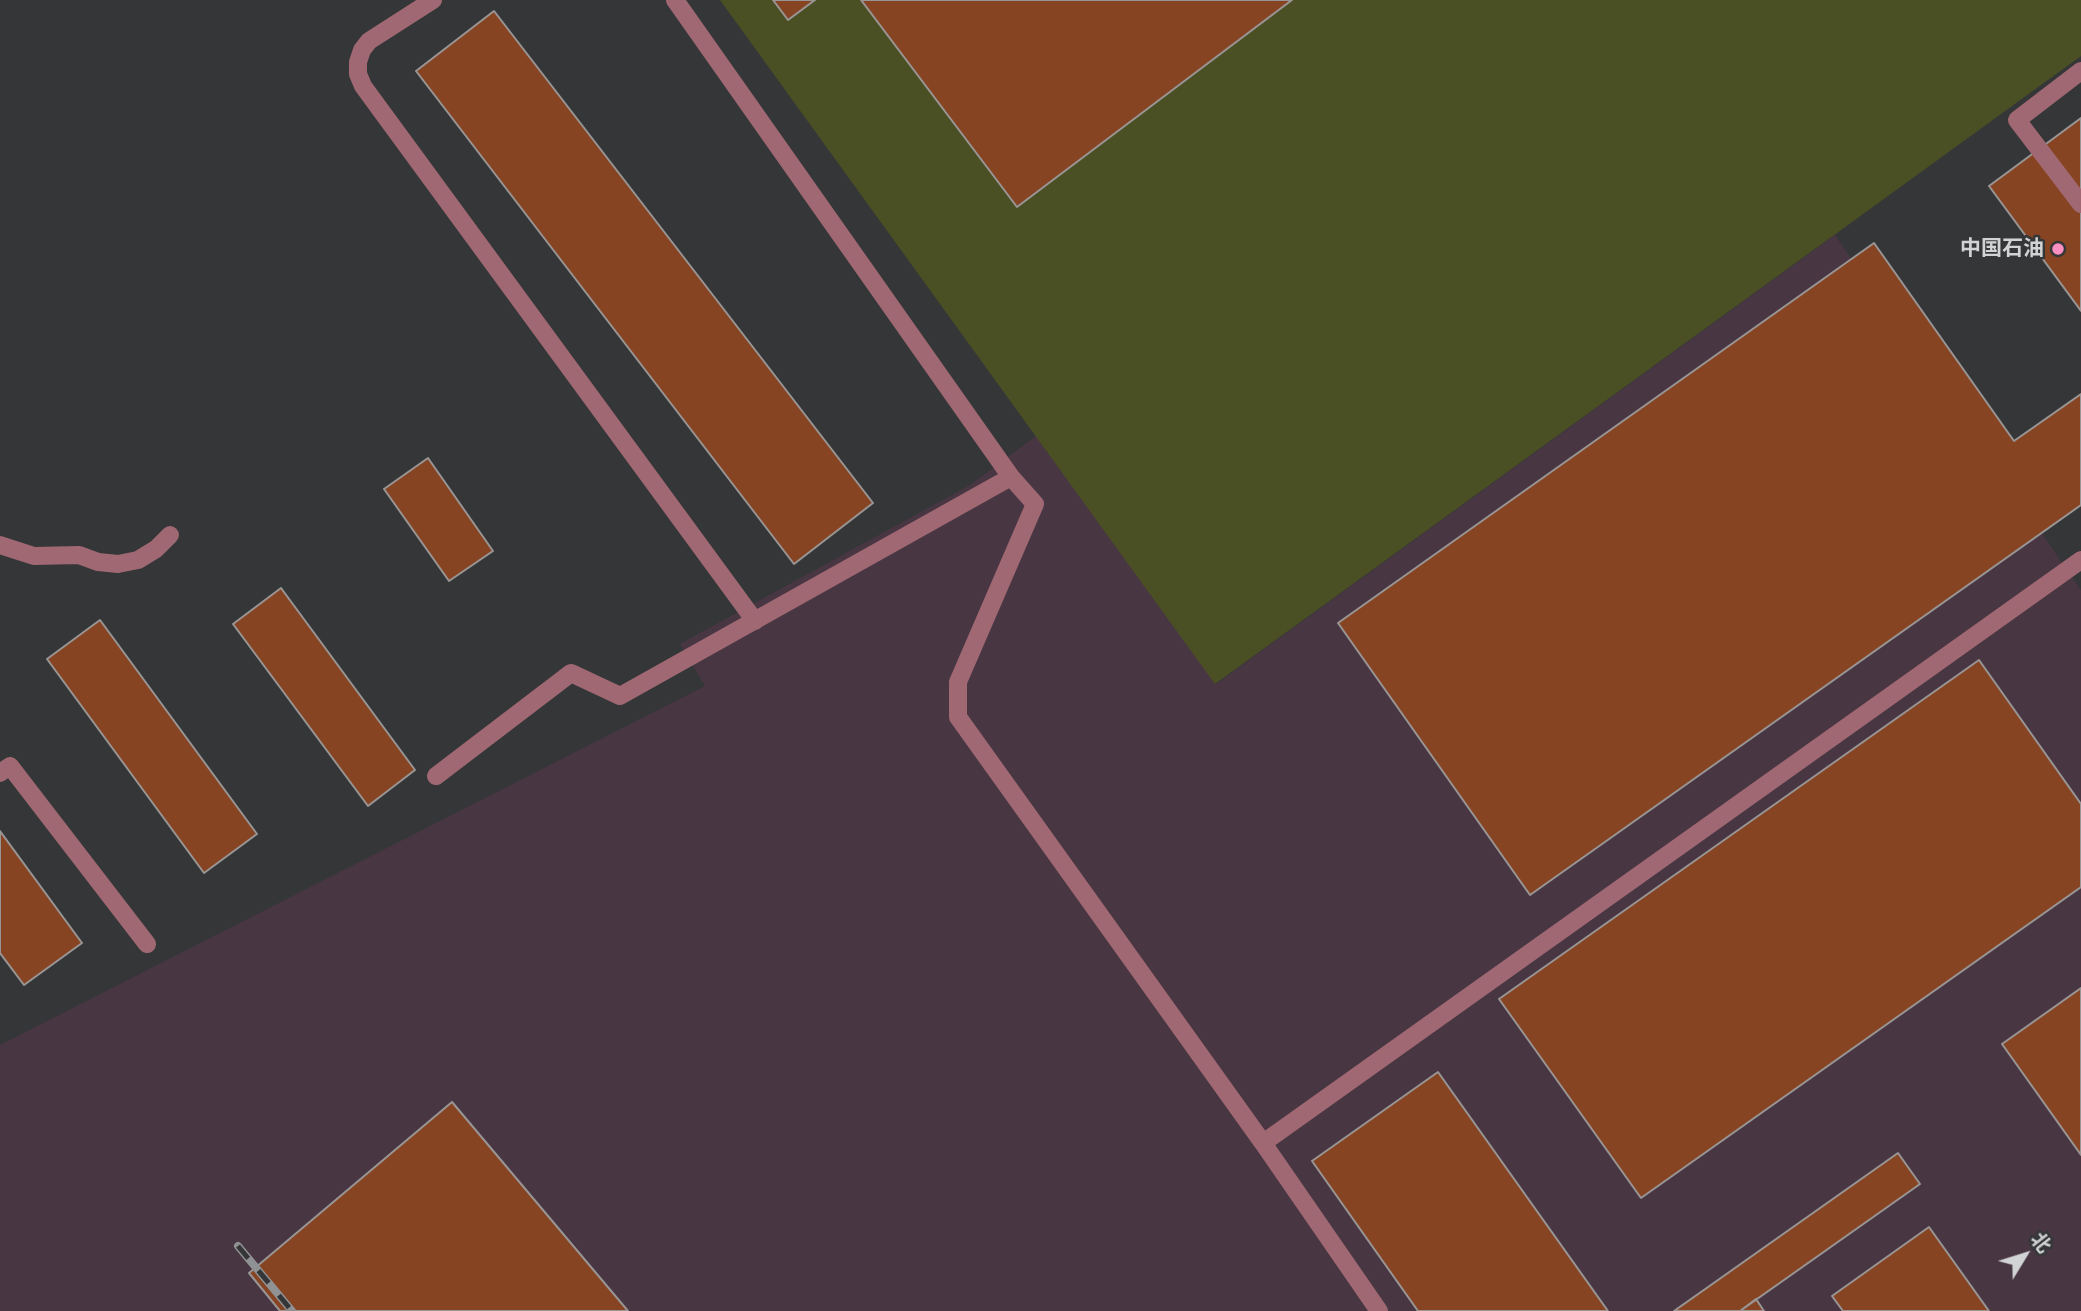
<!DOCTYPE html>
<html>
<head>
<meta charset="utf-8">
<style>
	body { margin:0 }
	#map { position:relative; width:2081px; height:1311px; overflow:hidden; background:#343638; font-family:"PT Serif","Noto Sans SC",serif }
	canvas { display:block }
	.north { position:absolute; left:1990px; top:1220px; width:70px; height:70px; -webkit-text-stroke:5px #343638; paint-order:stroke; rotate:52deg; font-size:19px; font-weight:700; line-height:28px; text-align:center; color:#d2d3d4 }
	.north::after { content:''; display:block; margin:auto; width:24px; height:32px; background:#d2d3d4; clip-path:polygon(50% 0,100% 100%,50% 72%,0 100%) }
</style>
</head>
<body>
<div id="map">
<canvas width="2081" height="1311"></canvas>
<div class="north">北</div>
</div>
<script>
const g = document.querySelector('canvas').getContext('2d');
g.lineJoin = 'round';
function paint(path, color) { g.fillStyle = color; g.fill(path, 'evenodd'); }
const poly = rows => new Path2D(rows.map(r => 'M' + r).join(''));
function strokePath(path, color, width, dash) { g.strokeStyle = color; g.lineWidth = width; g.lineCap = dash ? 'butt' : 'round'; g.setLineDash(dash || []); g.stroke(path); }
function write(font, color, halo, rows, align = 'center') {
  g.font = font + ' "PT Serif","Noto Sans SC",serif'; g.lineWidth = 5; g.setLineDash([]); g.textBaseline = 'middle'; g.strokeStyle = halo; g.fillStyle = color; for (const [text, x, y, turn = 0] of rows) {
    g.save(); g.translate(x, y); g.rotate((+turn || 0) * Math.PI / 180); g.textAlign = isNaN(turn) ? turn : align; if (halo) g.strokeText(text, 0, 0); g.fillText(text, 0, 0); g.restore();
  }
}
paint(poly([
	[1835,235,2081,590,2081,1311,0,1311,0,1045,705,686,680,644,970,485,1036,436,1216,684]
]), '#483743');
paint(poly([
	[720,0,2081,0,2081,56,1215,684]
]), '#4b5024');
const building = poly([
	[773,0,815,0,788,20,773,0],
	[861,0,1292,0,1017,207,861,0],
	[494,11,873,503,794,564,416,71,494,11],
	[2081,118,2081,311,1989,186,2081,118],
	[1874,243,2014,441,2081,394,2081,505,1530,895,1338,623,1874,243],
	[428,458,493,551,449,581,384,489,428,458],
	[281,588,415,770,368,806,233,624,281,588],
	[100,620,257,834,204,873,47,659,100,620],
	[1979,660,2081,804,2081,887,1641,1198,1499,999,1979,660],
	[0,831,82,943,24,985,0,953,0,831],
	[2081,988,2081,1155,2002,1044,2081,988],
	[1438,1072,1608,1311,1418,1311,1312,1161,1438,1072],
	[452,1102,628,1311,280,1311,249,1273,452,1102],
	[1898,1153,1920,1184,1740,1311,1674,1311,1898,1153],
	[1929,1227,1989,1311,1843,1311,1832,1296,1929,1227],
	[1756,1299,1764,1311,1740,1311,1756,1299]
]);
paint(building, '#874422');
strokePath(building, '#999594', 2);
strokePath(poly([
	[433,0,369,41,362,50,358,62,358,74,363,86,755,621],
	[675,0,1011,477,1035,504,958,682,958,717,1263,1143,2081,560],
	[2081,71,2017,120,2081,204],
	[0,545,34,556,79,555,98,562,118,564,138,560,156,549,170,535],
	[0,773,10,766,147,944],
	[436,776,571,673,620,696,1011,477],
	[1263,1143,1379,1311]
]), '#a06872', 18);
const rail = poly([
	[238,1246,292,1311]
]);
strokePath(rail, '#909193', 8);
strokePath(rail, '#343638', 5, [16]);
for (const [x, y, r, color] of [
	[2058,249,7,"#fc8fc2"]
]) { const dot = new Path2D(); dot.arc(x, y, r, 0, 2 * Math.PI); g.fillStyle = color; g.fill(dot); strokePath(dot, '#343638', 2.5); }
write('bold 21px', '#d2d3d4', '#343638', [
	["中国石油",2044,249]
], 'right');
</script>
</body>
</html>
